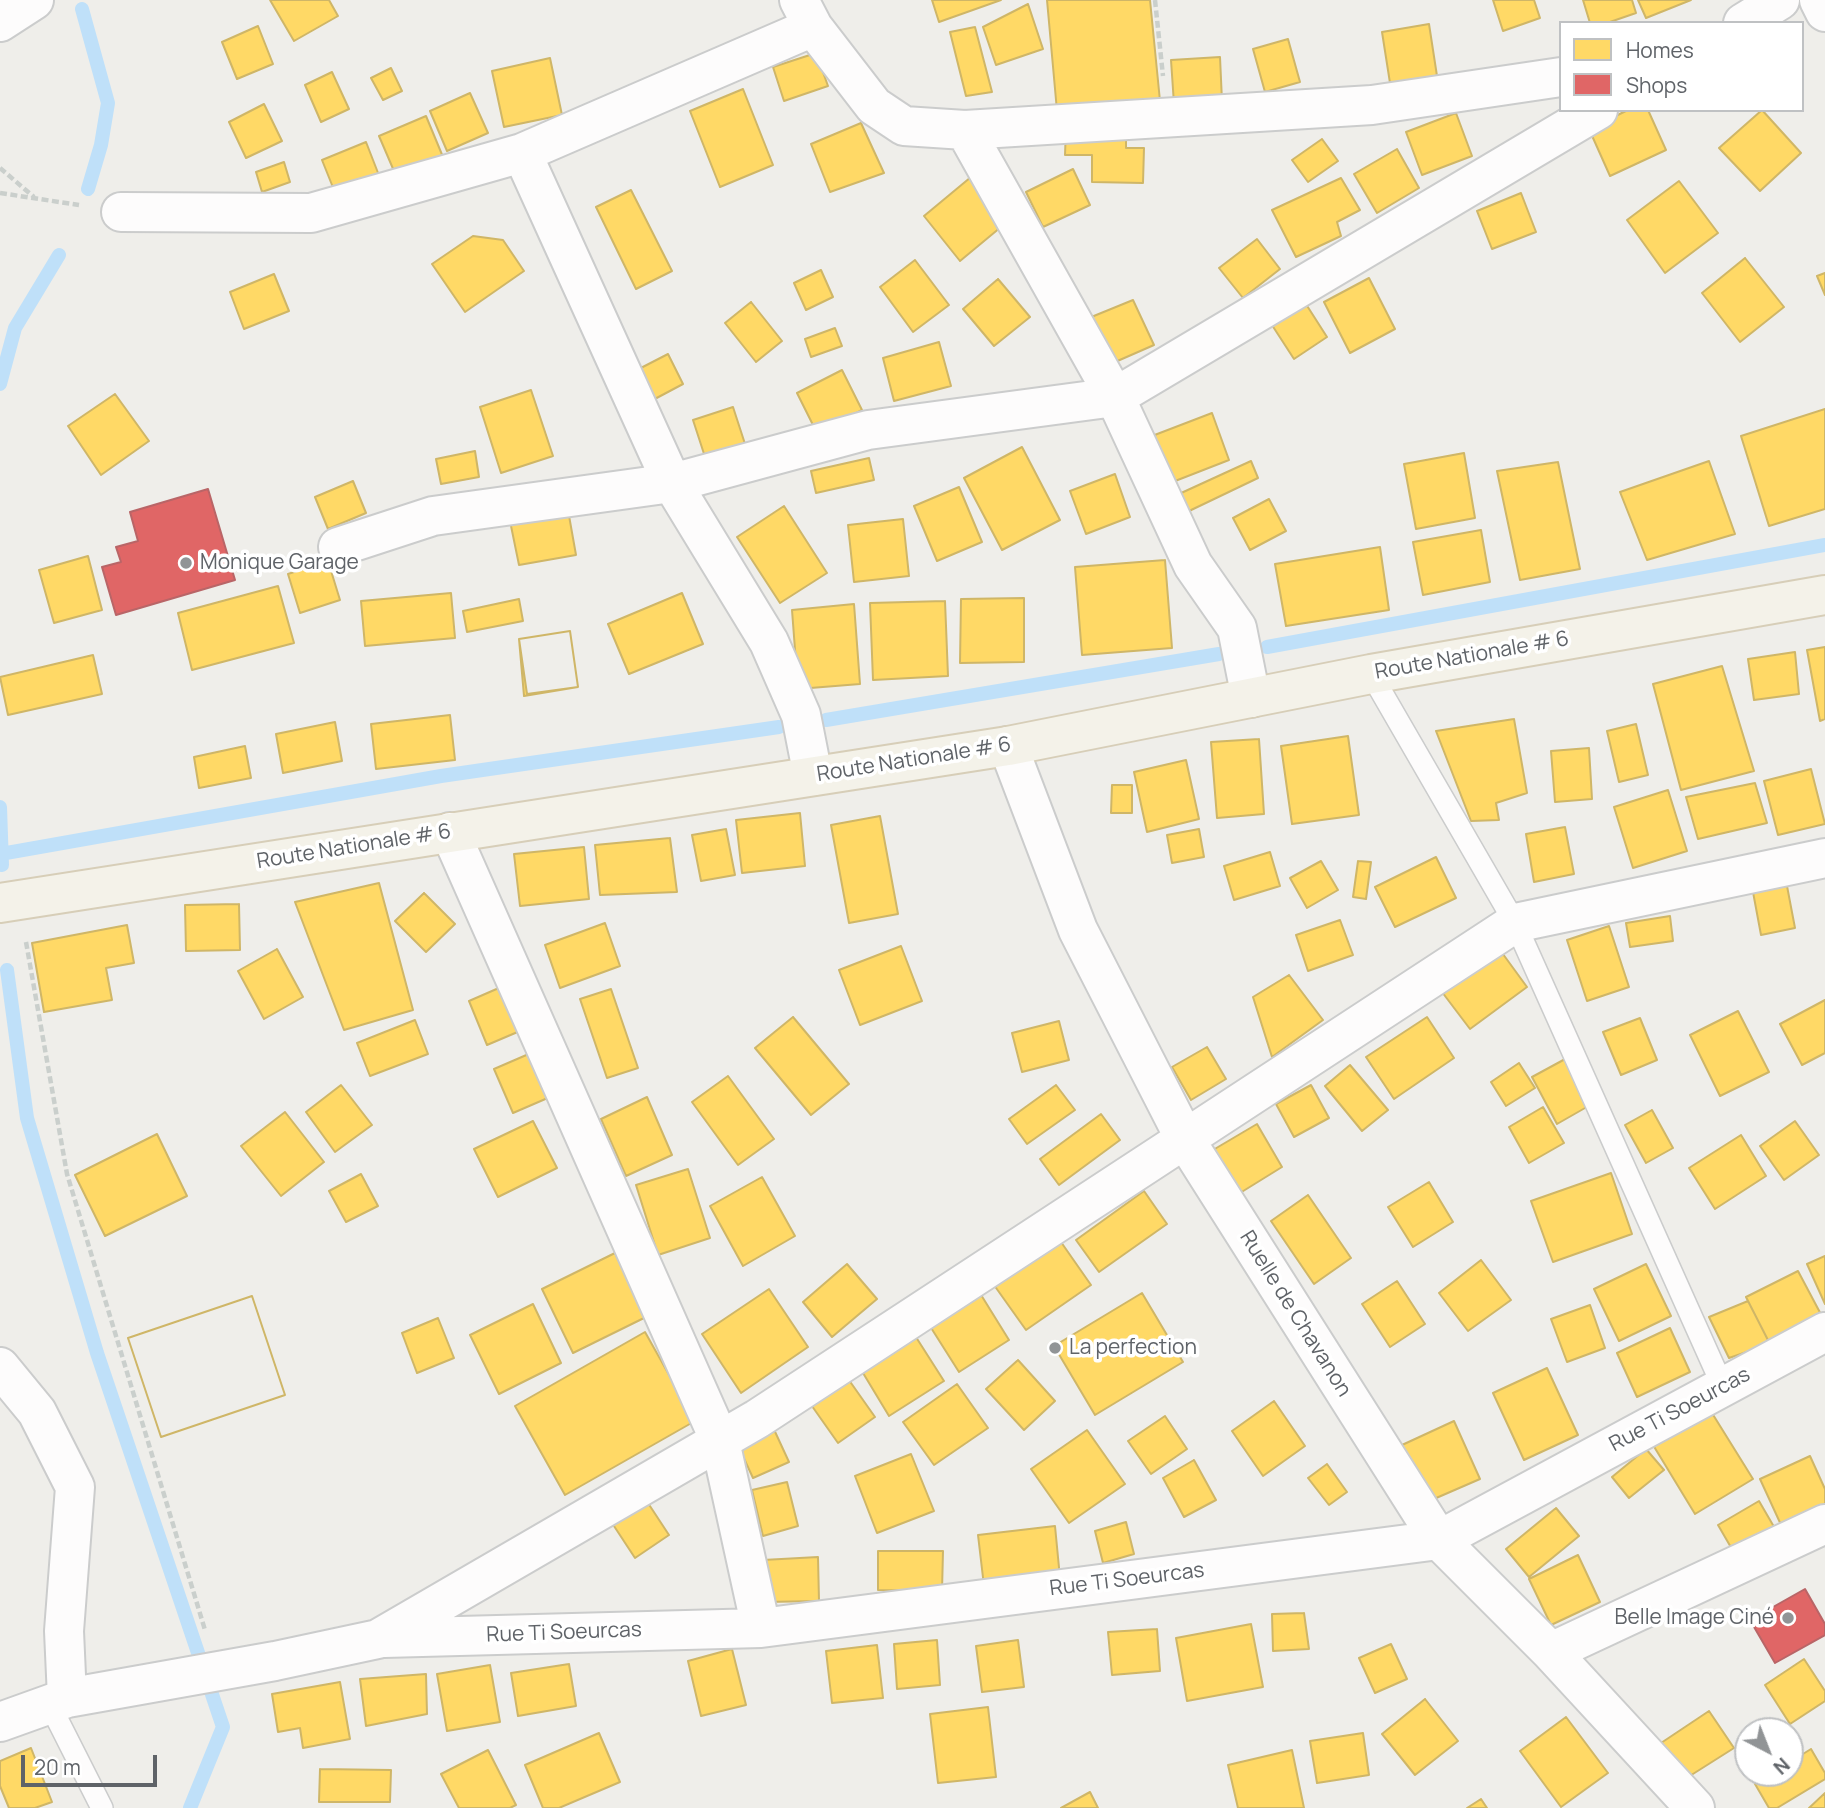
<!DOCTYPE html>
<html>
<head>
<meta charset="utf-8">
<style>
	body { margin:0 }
	#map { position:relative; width:1825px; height:1808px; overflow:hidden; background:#efeeea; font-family:Manrope,sans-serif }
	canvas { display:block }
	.legend { position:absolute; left:1559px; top:21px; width:245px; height:91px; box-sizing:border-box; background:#fff; border:2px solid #bfc1c3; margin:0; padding:9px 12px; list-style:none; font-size:21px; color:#5f6368 }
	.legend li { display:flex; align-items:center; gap:14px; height:35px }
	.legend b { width:35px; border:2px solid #bfc1c3 }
	.north { position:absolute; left:1734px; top:1717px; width:70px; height:70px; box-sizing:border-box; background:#fff; border:2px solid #bfc1c3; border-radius:50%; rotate:138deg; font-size:19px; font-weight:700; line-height:28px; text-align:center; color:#5f6368 }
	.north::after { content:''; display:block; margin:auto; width:24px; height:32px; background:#919496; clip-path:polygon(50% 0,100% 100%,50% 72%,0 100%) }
	.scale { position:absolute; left:21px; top:1755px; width:136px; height:32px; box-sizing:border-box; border:4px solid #5f6368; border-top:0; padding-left:9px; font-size:21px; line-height:24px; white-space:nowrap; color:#5f6368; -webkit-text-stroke:5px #fff; paint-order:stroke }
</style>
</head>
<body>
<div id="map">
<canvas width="1825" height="1808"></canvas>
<ul class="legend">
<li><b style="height:19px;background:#ffd966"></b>Homes</li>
<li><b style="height:19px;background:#e06666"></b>Shops</li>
</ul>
<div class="north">N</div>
<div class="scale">20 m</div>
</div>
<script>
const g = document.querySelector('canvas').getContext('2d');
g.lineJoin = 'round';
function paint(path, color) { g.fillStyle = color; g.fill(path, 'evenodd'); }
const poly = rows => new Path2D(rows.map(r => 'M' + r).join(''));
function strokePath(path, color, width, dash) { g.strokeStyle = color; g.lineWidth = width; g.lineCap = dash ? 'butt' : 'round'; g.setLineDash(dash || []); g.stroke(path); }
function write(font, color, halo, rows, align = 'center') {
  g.font = font + ' Manrope,sans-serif'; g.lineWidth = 7; g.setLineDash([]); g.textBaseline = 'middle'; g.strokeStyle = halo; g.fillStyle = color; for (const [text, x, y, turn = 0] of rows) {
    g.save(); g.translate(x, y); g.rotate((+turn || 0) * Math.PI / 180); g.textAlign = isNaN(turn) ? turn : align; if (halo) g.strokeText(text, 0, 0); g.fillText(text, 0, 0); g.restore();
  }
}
const homes = poly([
	[270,0,329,0,338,16,294,41,270,0],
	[932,0,1001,0,939,22,932,0],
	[1047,0,1150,0,1160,101,1057,111,1047,0],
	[1493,0,1534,0,1540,18,1503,31,1493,0],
	[1583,0,1632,0,1636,13,1607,23,1590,23,1583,0],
	[1638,0,1691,0,1646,18,1638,0],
	[1028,4,1043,49,996,65,983,27,1028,4],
	[1429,24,1437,76,1390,83,1382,32,1429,24],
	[258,26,273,64,237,79,222,42,258,26],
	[975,27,992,92,966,96,950,32,975,27],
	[1288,39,1300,82,1265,92,1253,49,1288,39],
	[816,53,828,86,784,101,773,67,816,53],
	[1220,57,1222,101,1174,104,1171,60,1220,57],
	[550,58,562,115,504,127,492,71,550,58],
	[391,68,402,91,383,100,371,78,391,68],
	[332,72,349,109,321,122,305,85,332,72],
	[743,89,773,165,720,187,690,111,743,89],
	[470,93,488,133,447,151,430,111,470,93],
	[264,104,282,141,246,158,229,122,264,104],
	[1628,110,1648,110,1666,150,1610,176,1589,129,1628,110],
	[1762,110,1801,153,1760,191,1719,148,1762,110],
	[1456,113,1472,156,1422,175,1406,132,1456,113],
	[426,116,443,157,397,178,379,136,426,116],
	[861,123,884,173,830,192,811,144,861,123],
	[1066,127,1126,128,1126,148,1144,148,1143,183,1092,182,1092,155,1065,155,1066,127],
	[1322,139,1338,161,1308,182,1292,160,1322,139],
	[366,142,380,178,336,195,322,160,366,142],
	[1397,149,1419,188,1377,213,1354,174,1397,149],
	[284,162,290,182,262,192,256,172,284,162],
	[1073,169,1090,205,1043,227,1026,192,1073,169],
	[971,177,1007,222,960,261,924,216,971,177],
	[1341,178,1360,210,1337,222,1341,236,1296,257,1272,210,1341,178],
	[1679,181,1718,233,1665,273,1627,220,1679,181],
	[631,190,672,271,636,289,596,207,631,190],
	[1521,193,1536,232,1492,249,1477,211,1521,193],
	[473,236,503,240,524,271,465,312,432,264,473,236],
	[1257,239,1280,269,1243,298,1219,268,1257,239],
	[1745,258,1784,307,1740,342,1702,293,1745,258],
	[915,260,949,305,913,332,880,287,915,260],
	[821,270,833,297,806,310,794,283,821,270],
	[1825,273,1825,295,1817,276,1825,273],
	[274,274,289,311,244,329,230,292,274,274],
	[1369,278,1395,329,1350,353,1324,302,1369,278],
	[998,279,1030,317,994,346,963,309,998,279],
	[1133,300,1154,345,1106,366,1084,320,1133,300],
	[1304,301,1327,337,1294,359,1270,322,1304,301],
	[751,302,782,341,756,362,725,323,751,302],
	[835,328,842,346,811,357,805,339,835,328],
	[939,342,951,386,894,401,883,358,939,342],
	[668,354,683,384,651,401,635,371,668,354],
	[842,370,862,410,817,433,797,393,842,370],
	[531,390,553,456,501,473,480,407,531,390],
	[115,394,149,441,101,475,68,426,115,394],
	[733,407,746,447,706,460,693,420,733,407],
	[1825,409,1825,509,1769,526,1741,436,1825,409],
	[1212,413,1229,460,1170,483,1152,436,1212,413],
	[1022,447,1060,520,1002,550,964,478,1022,447],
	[475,451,479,477,441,484,436,459,475,451],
	[1464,453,1475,518,1416,529,1404,464,1464,453],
	[869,458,874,480,816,493,811,471,869,458],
	[1251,461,1258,478,1187,512,1179,494,1251,461],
	[1709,461,1735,534,1647,560,1620,492,1709,461],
	[1558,462,1580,569,1520,580,1497,471,1558,462],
	[1115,474,1130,517,1086,534,1070,491,1115,474],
	[353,481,366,513,328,529,315,497,353,481],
	[959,487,982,542,937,561,914,506,959,487],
	[1269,499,1286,531,1250,550,1233,518,1269,499],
	[784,506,827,573,780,603,737,537,784,506],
	[568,510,576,555,519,565,510,521,568,510],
	[903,519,909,576,854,582,848,525,903,519],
	[1481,530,1490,582,1423,595,1413,542,1481,530],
	[1380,547,1389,610,1286,626,1275,564,1380,547],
	[88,556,102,610,54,623,39,570,88,556],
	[1165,560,1172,648,1082,655,1075,567,1165,560],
	[328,561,340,600,300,613,288,574,328,561],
	[278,586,294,643,192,670,178,613,278,586],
	[451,593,455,638,365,646,361,601,451,593],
	[682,593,703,644,629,674,608,624,682,593],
	[1024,598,1024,662,960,663,961,599,1024,598],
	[519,599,523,621,467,632,463,611,519,599],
	[945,601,948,676,873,680,870,603,945,601],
	[854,604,860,684,798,689,792,610,854,604],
	[570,631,578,687,527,694,519,639,570,631],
	[570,631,578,687,524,696,519,639,570,631],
	[1825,647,1825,719,1820,721,1807,650,1825,647],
	[1795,652,1799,694,1754,700,1748,659,1795,652],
	[93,655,102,694,8,715,0,677,93,655],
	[1722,666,1754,771,1681,790,1653,684,1722,666],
	[450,715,455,760,376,769,371,724,450,715],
	[1514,719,1527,793,1496,803,1499,820,1471,821,1436,731,1514,719],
	[335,722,342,761,283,773,276,734,335,722],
	[1636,724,1648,775,1619,782,1607,731,1636,724],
	[1348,736,1359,815,1292,824,1281,746,1348,736],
	[1259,739,1264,814,1217,818,1211,742,1259,739],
	[245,746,251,778,199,788,194,757,245,746],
	[1589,748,1592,799,1555,802,1551,751,1589,748],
	[1186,760,1199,819,1147,832,1134,772,1186,760],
	[1811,769,1825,824,1778,835,1764,781,1811,769],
	[1755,783,1767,823,1698,839,1686,797,1755,783],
	[1112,785,1132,785,1132,813,1111,813,1112,785],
	[1668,790,1687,851,1633,868,1614,807,1668,790],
	[800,813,805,866,742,873,736,820,800,813],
	[880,816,898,914,849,923,831,825,880,816],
	[1565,827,1574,874,1534,882,1526,834,1565,827],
	[726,829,735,875,701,881,692,835,726,829],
	[1199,829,1204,857,1172,863,1167,835,1199,829],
	[670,838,677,892,600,895,595,845,670,838],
	[584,847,589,899,520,906,514,854,584,847],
	[1270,852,1280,886,1234,900,1224,866,1270,852],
	[1436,857,1456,898,1395,927,1375,887,1436,857],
	[1321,861,1338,890,1307,908,1290,878,1321,861],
	[1358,861,1371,862,1366,899,1353,897,1358,861],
	[379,883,413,1010,344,1030,295,902,379,883],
	[1787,886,1795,928,1761,935,1753,892,1787,886],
	[424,893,455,924,426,952,395,921,424,893],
	[239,904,240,950,186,951,185,905,239,904],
	[1670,916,1673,941,1630,947,1626,923,1670,916],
	[1340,920,1353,955,1308,971,1296,935,1340,920],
	[605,923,620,966,560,988,545,945,605,923],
	[127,925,134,963,106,968,112,1000,44,1012,32,943,127,925],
	[1609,926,1629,987,1587,1001,1567,940,1609,926],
	[901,946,922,1001,860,1025,839,970,901,946],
	[277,949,303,997,264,1019,238,971,277,949],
	[1500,950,1527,987,1470,1029,1442,992,1500,950],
	[1289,975,1323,1020,1272,1057,1253,997,1289,975],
	[508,984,527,1028,487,1045,469,1001,508,984],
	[611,989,638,1068,607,1078,580,999,611,989],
	[1825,1000,1825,1053,1802,1065,1780,1024,1825,1000],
	[1738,1011,1769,1072,1720,1096,1690,1035,1738,1011],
	[793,1017,849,1084,811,1115,755,1048,793,1017],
	[1427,1017,1454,1058,1394,1099,1366,1057,1427,1017],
	[1640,1018,1657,1060,1621,1075,1603,1032,1640,1018],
	[415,1020,428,1054,370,1076,357,1043,415,1020],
	[1059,1021,1069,1060,1022,1072,1012,1033,1059,1021],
	[1207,1047,1226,1079,1191,1100,1172,1067,1207,1047],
	[531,1053,550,1097,513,1113,494,1069,531,1053],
	[1567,1058,1592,1104,1557,1124,1532,1077,1567,1058],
	[1519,1063,1535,1088,1506,1106,1491,1082,1519,1063],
	[1350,1065,1388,1110,1362,1131,1325,1086,1350,1065],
	[728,1076,774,1139,738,1165,692,1102,728,1076],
	[341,1085,372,1125,335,1152,306,1112,341,1085],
	[1056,1085,1075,1110,1027,1144,1009,1119,1056,1085],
	[1311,1085,1329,1118,1294,1137,1276,1104,1311,1085],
	[647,1097,672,1155,626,1176,601,1119,647,1097],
	[1543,1107,1564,1143,1529,1163,1509,1127,1543,1107],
	[1652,1110,1673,1148,1646,1163,1625,1125,1652,1110],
	[285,1112,324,1162,281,1196,241,1146,285,1112],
	[1101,1114,1120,1140,1059,1185,1040,1159,1101,1114],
	[533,1121,557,1168,498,1197,474,1149,533,1121],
	[1795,1121,1819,1155,1784,1180,1760,1146,1795,1121],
	[1257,1124,1282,1167,1240,1193,1213,1150,1257,1124],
	[157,1134,187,1196,105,1236,75,1175,157,1134],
	[1741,1135,1766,1176,1715,1209,1689,1168,1741,1135],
	[688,1169,710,1238,658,1255,636,1185,688,1169],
	[1611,1173,1632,1234,1553,1262,1531,1201,1611,1173],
	[361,1174,378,1206,346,1222,329,1191,361,1174],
	[762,1177,795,1236,743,1266,710,1206,762,1177],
	[1429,1182,1453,1222,1413,1247,1388,1207,1429,1182],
	[1144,1191,1167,1224,1099,1272,1076,1240,1144,1191],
	[1308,1195,1351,1258,1314,1284,1271,1221,1308,1195],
	[1054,1232,1091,1285,1026,1330,989,1278,1054,1232],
	[615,1253,646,1317,573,1353,542,1289,615,1253],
	[1825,1256,1825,1304,1807,1264,1825,1256],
	[1481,1260,1511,1300,1468,1331,1439,1293,1481,1260],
	[847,1264,877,1299,832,1337,803,1302,847,1264],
	[1646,1264,1671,1316,1619,1341,1594,1289,1646,1264],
	[1798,1271,1825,1322,1774,1352,1746,1297,1798,1271],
	[1397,1281,1425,1324,1390,1347,1362,1304,1397,1281],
	[769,1289,808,1347,741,1393,702,1334,769,1289],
	[978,1290,1009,1340,959,1372,928,1323,978,1290],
	[1142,1293,1183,1362,1095,1415,1054,1346,1142,1293],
	[252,1296,285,1395,161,1437,128,1338,252,1296],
	[252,1296,285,1395,161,1437,128,1338,252,1296],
	[1748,1301,1770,1344,1729,1358,1709,1317,1748,1301],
	[533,1304,561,1363,499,1394,470,1335,533,1304],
	[1590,1305,1605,1348,1567,1362,1551,1319,1590,1305],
	[438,1318,454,1358,417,1373,402,1333,438,1318],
	[1670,1328,1690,1372,1637,1397,1617,1353,1670,1328],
	[645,1332,695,1421,565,1495,515,1406,645,1332],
	[914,1334,944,1381,889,1416,860,1368,914,1334],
	[1018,1360,1055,1401,1024,1430,986,1389,1018,1360],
	[1547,1368,1578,1435,1524,1460,1493,1393,1547,1368],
	[844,1373,875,1417,838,1443,807,1399,844,1373],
	[957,1384,988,1428,934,1465,903,1422,957,1384],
	[1274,1401,1305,1446,1263,1476,1232,1431,1274,1401],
	[1707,1405,1753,1479,1695,1514,1650,1440,1707,1405],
	[1165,1416,1187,1449,1151,1474,1128,1441,1165,1416],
	[1454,1421,1480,1479,1427,1502,1402,1445,1454,1421],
	[771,1423,789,1462,753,1478,735,1439,771,1423],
	[1087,1430,1125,1484,1069,1523,1031,1469,1087,1430],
	[1646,1449,1664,1470,1629,1498,1612,1477,1646,1449],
	[911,1454,934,1511,877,1533,855,1476,911,1454],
	[1810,1456,1825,1489,1825,1507,1782,1527,1760,1479,1810,1456],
	[1194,1460,1216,1500,1184,1517,1163,1478,1194,1460],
	[1327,1464,1347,1492,1329,1505,1308,1478,1327,1464],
	[787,1482,798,1526,763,1536,752,1490,787,1482],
	[646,1500,669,1535,635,1558,612,1523,646,1500],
	[1759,1501,1777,1532,1736,1556,1718,1525,1759,1501],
	[1556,1508,1579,1536,1529,1577,1506,1549,1556,1508],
	[1126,1522,1134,1554,1103,1563,1095,1531,1126,1522],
	[1055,1526,1060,1578,984,1586,978,1535,1055,1526],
	[878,1551,943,1551,942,1591,878,1590,878,1551],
	[1578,1555,1600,1602,1551,1625,1529,1579,1578,1555],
	[818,1557,819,1601,765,1602,763,1560,818,1557],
	[1304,1613,1309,1649,1273,1651,1272,1614,1304,1613],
	[1251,1624,1263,1687,1187,1701,1176,1638,1251,1624],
	[1157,1629,1160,1671,1112,1675,1108,1632,1157,1629],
	[937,1640,940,1685,897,1689,894,1644,937,1640],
	[1018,1640,1024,1687,982,1692,976,1646,1018,1640],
	[1391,1644,1407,1679,1375,1693,1359,1658,1391,1644],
	[877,1645,883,1698,832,1703,826,1651,877,1645],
	[732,1649,746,1705,701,1716,688,1661,732,1649],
	[1804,1659,1825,1691,1825,1701,1790,1724,1765,1685,1804,1659],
	[569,1664,576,1706,518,1716,511,1673,569,1664],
	[490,1665,500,1722,447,1731,437,1674,490,1665],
	[426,1674,427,1714,366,1726,360,1679,426,1674],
	[340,1682,350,1739,303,1748,300,1728,278,1732,272,1694,340,1682],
	[1425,1699,1458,1741,1415,1775,1382,1734,1425,1699],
	[988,1707,996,1777,938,1783,930,1714,988,1707],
	[1709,1711,1734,1748,1685,1779,1661,1743,1709,1711],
	[1566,1717,1608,1773,1561,1807,1520,1751,1566,1717],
	[599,1733,620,1782,559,1808,543,1808,525,1765,599,1733],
	[1363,1733,1369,1775,1317,1783,1310,1741,1363,1733],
	[31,1748,52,1802,35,1808,9,1808,0,1786,0,1761,31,1748],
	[1811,1749,1825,1773,1825,1779,1777,1808,1769,1808,1755,1784,1773,1773,1790,1773,1790,1762,1811,1749],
	[488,1750,516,1805,510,1808,459,1808,441,1774,488,1750],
	[1292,1750,1304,1808,1238,1808,1228,1765,1292,1750],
	[320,1769,391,1770,390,1802,319,1802,320,1769],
	[1090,1792,1098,1808,1061,1808,1090,1792],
	[1825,1793,1825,1808,1809,1808,1825,1793],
	[1481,1799,1487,1808,1467,1808,1481,1799]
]);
paint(homes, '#ffd966');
strokePath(homes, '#cfb667', 2);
const shops = poly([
	[208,489,235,580,116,615,102,567,121,562,116,547,138,541,130,512,208,489],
	[1805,1589,1825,1624,1825,1635,1775,1663,1750,1620,1805,1589]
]);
paint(shops, '#e06666');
strokePath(shops, '#b96567', 2);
strokePath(poly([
	[82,9,108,103,101,145,88,189],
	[0,384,15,328,59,255],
	[1267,647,1825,545],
	[826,720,1219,654],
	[0,807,2,865],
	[0,854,441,776,779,727],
	[7,970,27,1118,97,1353,223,1727,190,1808]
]), '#bfe0f9', 14);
const service = poly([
	[1371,674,1515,923,1723,1387],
	[49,1703,102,1808]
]);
const minor = poly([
	[1819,0,1825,12],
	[0,22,34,0],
	[1743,23,1780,0],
	[965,130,1372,105,1561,77],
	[522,153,672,483,769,642,801,715,813,776],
	[121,212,311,213,522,153,813,27],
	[338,547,433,516,672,483,868,430,1115,397,965,130,904,126,874,106,813,27,799,0],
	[1251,698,1237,628,1193,565,1115,397,1598,110],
	[1008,746,1078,930,1186,1141,1439,1540,1551,1652,1695,1808],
	[450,832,720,1441,761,1628],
	[0,1367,37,1412,75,1487,64,1631,67,1698],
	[384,1638,761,1628,1439,1540,1825,1332],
	[1551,1652,1825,1524],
	[0,1722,67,1698,275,1661,378,1639,757,1419,1515,923,1825,858]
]);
const primary = poly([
	[0,903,1008,746,1371,674,1825,595]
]);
strokePath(service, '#cbcccc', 24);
strokePath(minor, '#cbcccc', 42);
strokePath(primary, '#d7ceb8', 42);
strokePath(poly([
	[1155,0,1163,76],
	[0,168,34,197],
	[0,193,79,205],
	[26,942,67,1174,205,1630]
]), '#cacfcc', 4.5, [7, 3.5]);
strokePath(service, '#fdfcfc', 21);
strokePath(minor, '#fdfcfc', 38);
strokePath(primary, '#f4f2e9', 38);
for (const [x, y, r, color] of [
	[186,563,7,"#919496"],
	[1055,1348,7,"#919496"],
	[1788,1618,7,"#919496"]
]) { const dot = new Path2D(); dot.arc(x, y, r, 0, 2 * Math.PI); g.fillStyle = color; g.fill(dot); strokePath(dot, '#fff', 2.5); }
write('21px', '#5f6368', '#fff', [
	["Monique Garage",200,563],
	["La perfection",1069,1348],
	["Belle Image Ciné",1774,1618,"right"]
], 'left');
write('21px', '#5f6368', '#fff', [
	["Route Nationale # 6",1472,656,-10],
	["Route Nationale # 6",914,760,-9],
	["Route Nationale # 6",354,847,-9],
	["Ruelle de Chavanon",1295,1314,58],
	["Rue Ti Soeurcas",1680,1410,-28],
	["Rue Ti Soeurcas",1127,1580,-7],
	["Rue Ti Soeurcas",564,1633,-2]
]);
</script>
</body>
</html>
